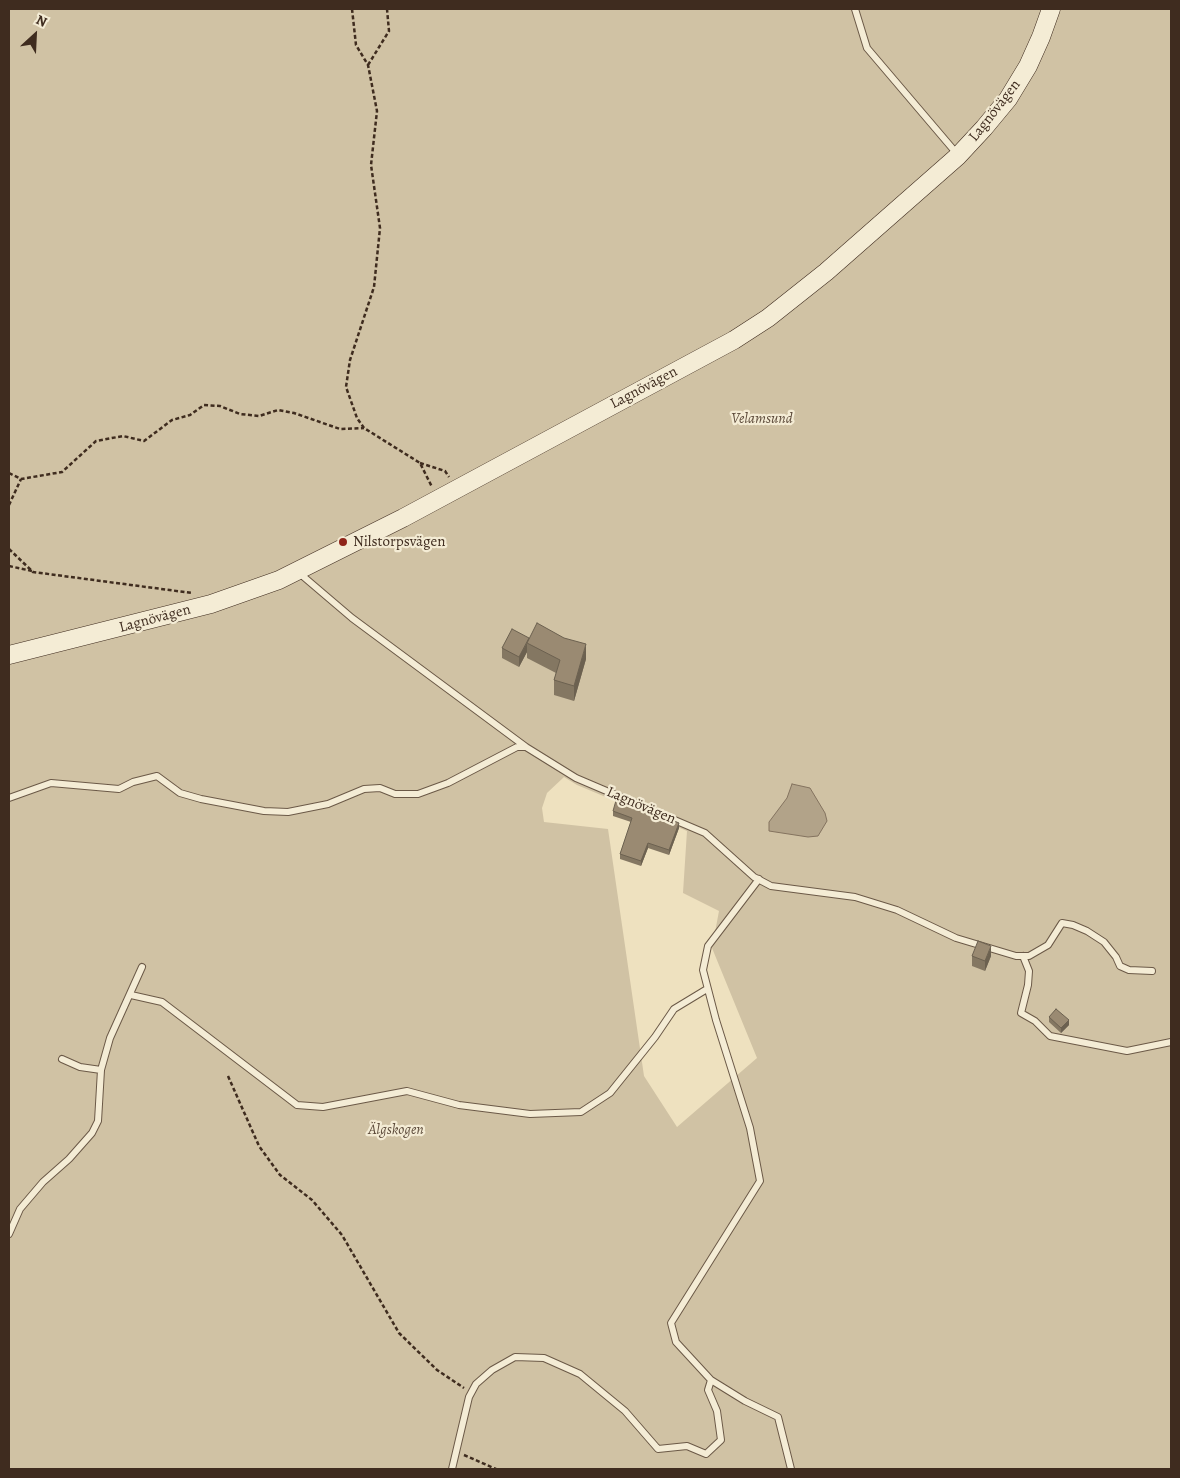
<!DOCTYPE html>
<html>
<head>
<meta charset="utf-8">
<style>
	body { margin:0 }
	#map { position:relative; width:1180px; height:1478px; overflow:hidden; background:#eee1bf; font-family:Alegreya,serif }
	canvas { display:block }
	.frame { position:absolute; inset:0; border:10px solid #3f2c1f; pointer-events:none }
	.north { position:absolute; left:10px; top:10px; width:50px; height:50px; -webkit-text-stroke:4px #f4ecd5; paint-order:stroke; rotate:25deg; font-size:14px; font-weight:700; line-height:20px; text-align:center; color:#3f2c1f }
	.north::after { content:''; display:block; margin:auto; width:18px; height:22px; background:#3f2c1f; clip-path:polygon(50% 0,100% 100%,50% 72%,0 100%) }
</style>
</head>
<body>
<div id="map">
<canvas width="1180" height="1478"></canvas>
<div class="frame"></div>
<div class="north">N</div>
</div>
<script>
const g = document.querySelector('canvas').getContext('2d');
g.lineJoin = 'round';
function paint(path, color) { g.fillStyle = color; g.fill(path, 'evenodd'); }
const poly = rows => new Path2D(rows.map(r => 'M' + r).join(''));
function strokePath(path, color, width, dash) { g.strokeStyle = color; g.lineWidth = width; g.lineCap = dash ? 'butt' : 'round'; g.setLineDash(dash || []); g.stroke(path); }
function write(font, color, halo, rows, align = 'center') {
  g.font = font + ' Alegreya,serif'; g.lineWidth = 4.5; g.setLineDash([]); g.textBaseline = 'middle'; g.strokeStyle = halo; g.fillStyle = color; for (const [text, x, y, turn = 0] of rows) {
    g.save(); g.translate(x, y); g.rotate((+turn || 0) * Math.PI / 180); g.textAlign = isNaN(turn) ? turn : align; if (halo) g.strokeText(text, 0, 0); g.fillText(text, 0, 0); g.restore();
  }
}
paint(poly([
	[9,9,1171,9,1171,1469,9,1469],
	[564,777,577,785,687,831,683,893,719,911,712,948,757,1058,677,1127,644,1076,608,829,544,822,542,808,547,793]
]), '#d0c2a4');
const water = poly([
	[792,784,810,788,825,813,827,821,818,836,808,837,769,831,769,822,787,798,792,784]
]);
paint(water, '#b2a389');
strokePath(water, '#84735f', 1);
const lane = poly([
	[855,9,867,48,958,155],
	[298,572,352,618,526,747,576,778,705,833,754,877,771,886,855,897,897,910,956,938,1016,956,1029,956,1048,945,1062,923,1073,925,1087,931,1104,942,1116,957,1120,966,1129,970,1152,971],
	[9,798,51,783,119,789,133,782,157,776,180,793,201,799,264,811,288,812,328,804,364,789,380,788,395,794,418,794,448,783,517,747,526,747],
	[759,879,708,946,703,970,716,1020,750,1128,760,1181,671,1323,676,1342,711,1380,745,1401,778,1417,791,1469],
	[1023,956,1029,971,1028,985,1021,1013,1035,1021,1050,1036,1127,1051,1171,1042],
	[131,995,162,1002,297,1105,323,1107,407,1091,459,1105,530,1114,581,1112,610,1093,655,1037,674,1009,707,989],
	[62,1059,80,1067,101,1070],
	[9,1234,20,1209,43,1182,69,1159,92,1133,98,1121,101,1070,110,1038,142,967],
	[452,1469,469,1397,476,1384,492,1370,515,1357,544,1358,580,1374,625,1411,658,1449,687,1446,706,1454,721,1440,717,1411,708,1390,711,1380]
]);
const secondary = poly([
	[9,655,211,604,279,580,403,518,734,340,768,318,826,272,958,156,984,128,1008,99,1028,66,1041,37,1051,9]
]);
strokePath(lane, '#6b5947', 8);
strokePath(secondary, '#3f2c1f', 19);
strokePath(poly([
	[352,9,356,45,368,65,377,111,371,165,380,228,374,287,350,360,346,387,357,418,364,428,420,463,432,487],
	[368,65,389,31,387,9],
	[420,463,445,471,449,477],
	[9,473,21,479,62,472,96,441,123,436,144,441,172,420,190,415,204,405,220,406,240,414,259,416,278,410,294,413,340,429,364,428],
	[9,505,21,479],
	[9,549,33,572,192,593],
	[9,566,32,571],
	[228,1076,259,1146,280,1175,312,1200,342,1235,399,1333,437,1370,464,1388],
	[464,1455,496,1469]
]), '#3f2c1f', 2.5, [4, 2.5]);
strokePath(lane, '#f4ecd5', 6);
strokePath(secondary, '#f4ecd5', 18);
paint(poly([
	[529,638,586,659,574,701,554,695,554,680,556,673,527,658,527,652,519,667,502,658,502,648],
	[613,811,679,828,669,855,648,848,641,866,620,859,620,854,631,822,613,816],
	[972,956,991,956,985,971,972,966],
	[1049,1017,1069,1025,1061,1033,1049,1022]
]), '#847762');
paint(poly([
	[527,643,527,652,519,667,519,657],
	[586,644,586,659,574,701,574,686],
	[679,823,679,828,669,855,669,850],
	[648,843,648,848,641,866,641,861],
	[991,946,991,956,985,971,985,961],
	[1069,1020,1069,1025,1061,1033,1061,1028]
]), '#6c6150');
const building = poly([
	[537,623,564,638,586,644,574,686,554,680,560,660,527,643,537,623],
	[512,629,529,638,519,657,502,648,512,629],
	[617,797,679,823,669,850,648,843,641,861,620,854,632,818,613,811,617,797],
	[978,941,991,946,985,961,972,956,978,941],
	[1056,1009,1069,1020,1061,1028,1049,1017,1056,1009]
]);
paint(building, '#9a8a72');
strokePath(building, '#6c6150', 1);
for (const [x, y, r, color] of [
	[343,542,5,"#8f2418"]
]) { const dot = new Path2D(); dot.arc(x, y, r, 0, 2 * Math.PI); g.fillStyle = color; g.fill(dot); strokePath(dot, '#f4ecd5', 2); }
write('15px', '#3f2c1f', '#f4ecd5', [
	["Lagnövägen",995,111,-52],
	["Lagnövägen",644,388,-28],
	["Lagnövägen",155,619,-15],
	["Lagnövägen",641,806,23]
]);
write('italic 15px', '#5c4a3a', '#f4ecd5', [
	["Velamsund",762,419],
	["Älgskogen",396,1130]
]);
write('15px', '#3f2c1f', '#f4ecd5', [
	["Nilstorpsvägen",353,542]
], 'left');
</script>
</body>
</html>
